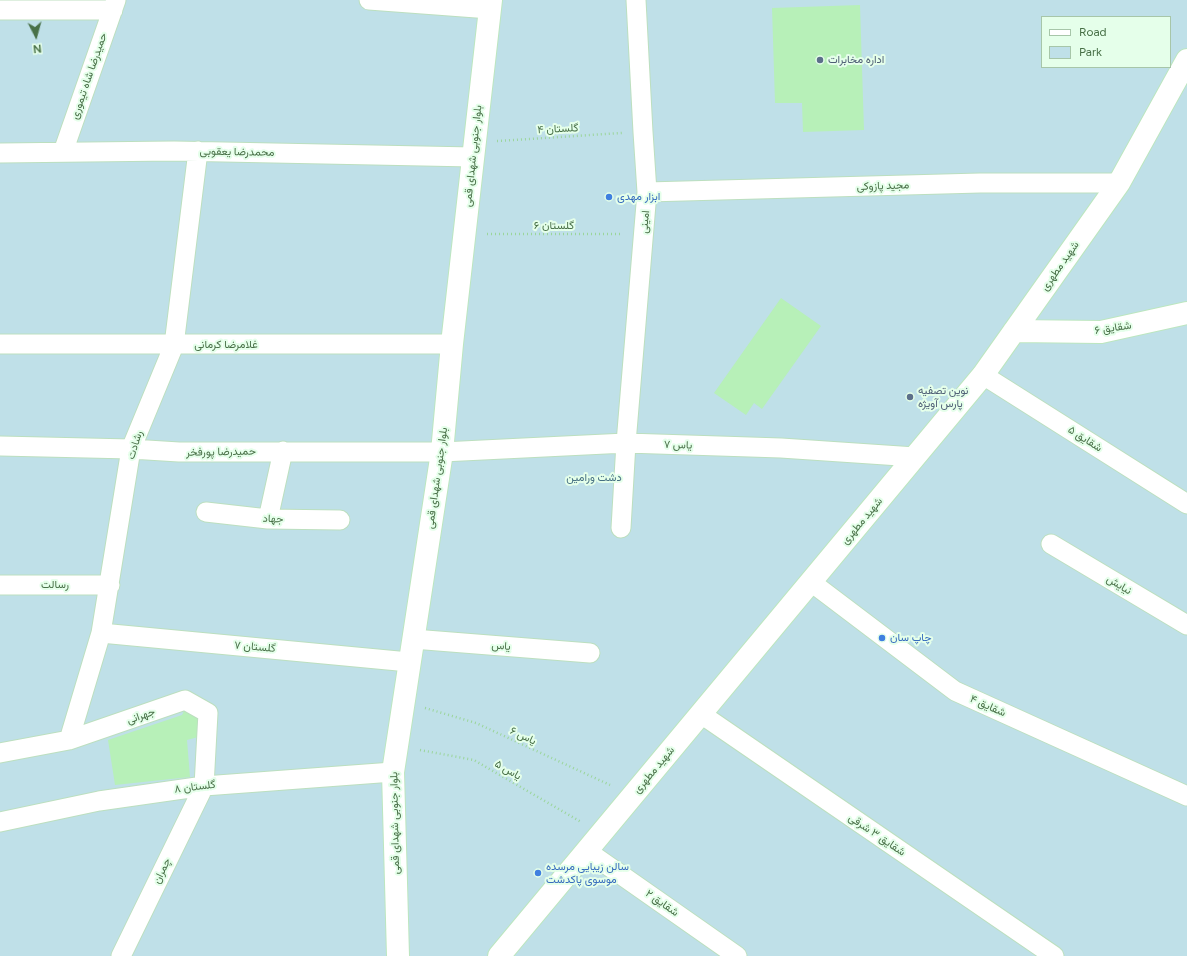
<!DOCTYPE html>
<html>
<head>
<meta charset="utf-8">
<style>
	body { margin:0 }
	#map { position:relative; width:1187px; height:956px; overflow:hidden; background:#dffce5; font-family:Figtree,sans-serif }
	canvas { display:block }
	.legend { position:absolute; left:1041px; top:16px; width:130px; height:52px; box-sizing:border-box; background:#e5ffea; border:1px solid #a7c6a9; margin:0; padding:5px 7px; list-style:none; font-size:12px; color:#497148 }
	.legend li { display:flex; align-items:center; gap:8px; height:20px }
	.legend b { width:20px; border:1px solid #a7c6a9 }
	.north { position:absolute; left:16px; top:16px; width:40px; height:40px; -webkit-text-stroke:3px #e5ffea; paint-order:stroke; rotate:174deg; font-size:11px; font-weight:700; line-height:16px; text-align:center; color:#497148 }
	.north::after { content:''; display:block; margin:auto; width:14px; height:18px; background:#497148; clip-path:polygon(50% 0,100% 100%,50% 72%,0 100%) }
</style>
</head>
<body>
<div id="map">
<canvas width="1187" height="956"></canvas>
<ul class="legend">
<li><b style="height:5px;background:#fff"></b>Road</li>
<li><b style="height:11px;background:#bfe0e8"></b>Park</li>
</ul>
<div class="north">N</div>
</div>
<script>
const g = document.querySelector('canvas').getContext('2d');
g.lineJoin = 'round';
function paint(path, color) { g.fillStyle = color; g.fill(path, 'evenodd'); }
const poly = rows => new Path2D(rows.map(r => 'M' + r).join(''));
function strokePath(path, color, width, dash) { g.strokeStyle = color; g.lineWidth = width; g.lineCap = dash ? 'butt' : 'round'; g.setLineDash(dash || []); g.stroke(path); }
function write(font, color, halo, rows, align = 'center') {
  g.font = font + ' Figtree,Vazirmatn,sans-serif'; g.lineWidth = 4; g.setLineDash([]); g.textBaseline = 'middle'; g.strokeStyle = halo; g.fillStyle = color; for (const [text, x, y, turn = 0] of rows) {
    g.save(); g.translate(x, y); g.rotate((+turn || 0) * Math.PI / 180); g.textAlign = isNaN(turn) ? turn : align; if (halo) g.strokeText(text, 0, 0); g.fillText(text, 0, 0); g.restore();
  }
}
paint(poly([
	[0,0,1187,0,1187,956,0,956],
	[1042,17,1170,17,1170,67,1042,67]
]), '#bfe0e8');
paint(poly([
	[860,5,864,130,803,132,802,103,775,103,772,8],
	[781,298,821,326,762,409,754,403,746,415,714,393],
	[186,707,203,717,202,736,187,740,190,777,115,785,108,740,182,715]
]), '#b7f0b8');
const street = poly([
	[369,0,490,9],
	[0,10,113,10],
	[63,152,116,0],
	[0,153,174,151,473,157],
	[647,192,980,183,1119,183],
	[0,344,452,344],
	[983,375,1187,504],
	[0,446,131,449,179,452,442,452,626,443,781,448,915,457],
	[206,512,268,519,340,520],
	[268,519,283,451],
	[621,528,626,443,647,192,643,132,636,0],
	[1051,544,1187,625],
	[811,582,955,691,1187,796],
	[0,585,110,585],
	[101,633,409,662],
	[413,639,590,653],
	[701,714,1054,956],
	[69,740,101,633,131,449,174,345,198,151],
	[0,753,69,740,185,700,208,713,204,786,121,956],
	[0,822,99,801,204,786,393,772],
	[587,851,737,956]
]);
const secondary = poly([
	[1014,331,1101,332,1187,313],
	[398,956,393,772,442,452,452,344,491,0],
	[499,956,983,375,1119,183,1187,60]
]);
strokePath(street, '#bcdfbf', 21);
strokePath(secondary, '#bce6bf', 24);
strokePath(poly([
	[497,141,622,133],
	[487,234,622,234],
	[425,708,476,723,610,785],
	[420,750,474,760,581,822]
]), '#9bd59b', 2.5, [1, 3]);
strokePath(street, '#fff', 19);
strokePath(secondary, '#fff', 22);
for (const [x, y, r, color] of [
	[820,60,4,"#5c6f8a"],
	[609,197,4,"#3f7fe0"],
	[910,397,4,"#5c6f8a"],
	[882,638,4,"#3f7fe0"],
	[538,873,4,"#3f7fe0"]
]) { const dot = new Path2D(); dot.arc(x, y, r, 0, 2 * Math.PI); g.fillStyle = color; g.fill(dot); strokePath(dot, '#e5ffea', 1.5); }
write('11px', '#4e5e75', '#e5ffea', [
	["اداره مخابرات",828,60],
	["نوین تصفیه",918,391],
	["پارس آویژه",918,404]
], 'left');
write('11px', '#497148', '#e5ffea', [
	["حمیدرضا شاه تیموری",89,76,-71],
	["گلستان ۴",558,129,-3],
	["محمدرضا یعقوبی",237,152,1],
	["بلوار جنوبی شهدای قمی",473,156,-84],
	["مجید پازوکی",883,186,-2],
	["امینی",645,222,-85],
	["گلستان ۶",554,226],
	["شهید مطهری",1060,266,-55],
	["شقایق ۶",1113,328,-9],
	["غلامرضا کرمانی",226,345],
	["شقایق ۵",1085,439,32],
	["رشادت",135,445,-73],
	["یاس ۷",678,445,2],
	["حمیدرضا پورفخر",221,452,-1],
	["بلوار جنوبی شهدای قمی",437,478,-82],
	["جهاد",273,519,2],
	["شهید مطهری",862,521,-50],
	["رسالت",55,585],
	["نیایش",1119,585,31],
	["یاس",501,646,4],
	["گلستان ۷",255,647,5],
	["شقایق ۴",988,706,24],
	["جهرانی",141,716,-19],
	["یاس ۶",523,736,25],
	["یاس ۵",508,770,30],
	["شهید مطهری",654,770,-50],
	["گلستان ۸",195,787,-7],
	["بلوار جنوبی شهدای قمی",395,823,-91],
	["شقایق ۳ شرقی",877,835,34],
	["چمران",162,871,-64],
	["شقایق ۲",662,903,35]
]);
write('11px', '#366cbe', '#e5ffea', [
	["ابزار مهدی",617,197],
	["چاپ سان",890,638],
	["سالن زیبایی مرسده",546,867],
	["موسوی پاکدشت",546,880]
], 'left');
write('11px', '#456f82', '#e5ffea', [
	["دشت ورامین",594,478]
]);
</script>
</body>
</html>
